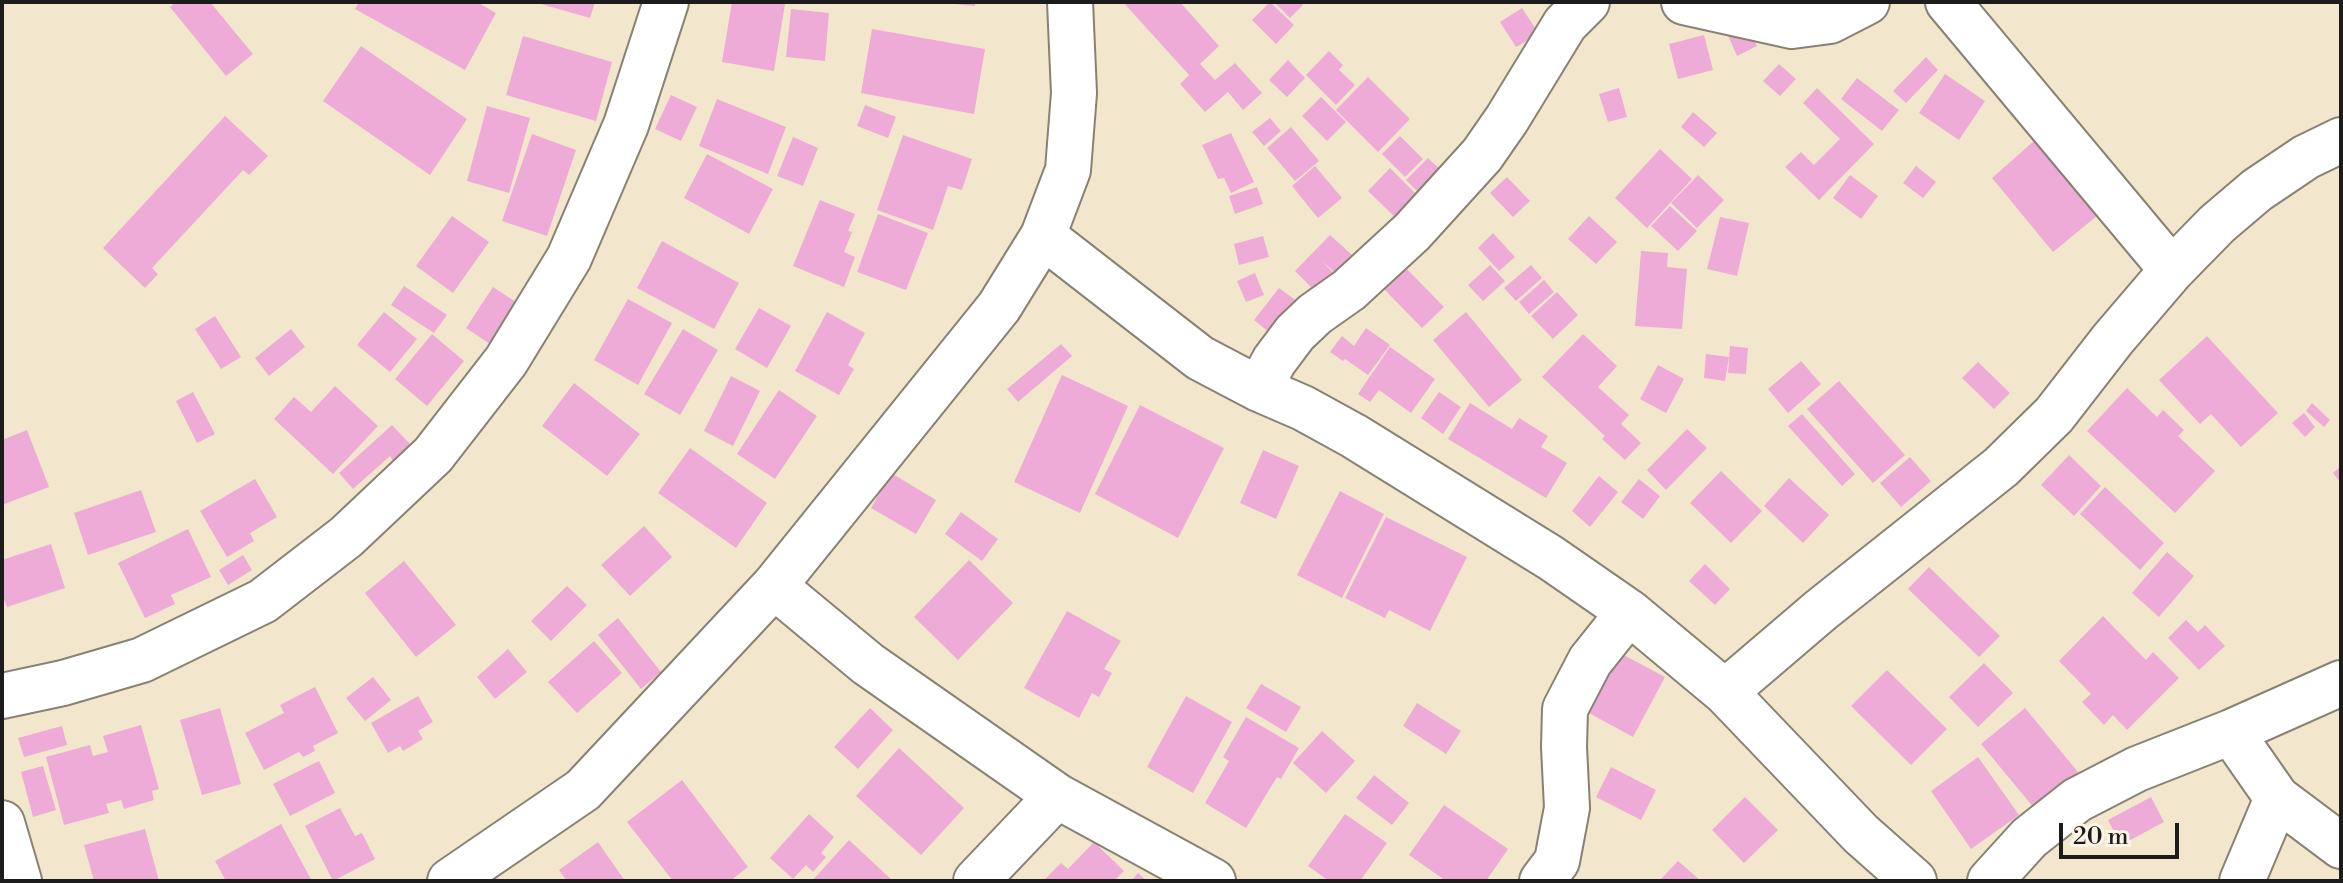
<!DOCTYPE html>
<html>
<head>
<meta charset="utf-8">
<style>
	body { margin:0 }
	#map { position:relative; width:2343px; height:883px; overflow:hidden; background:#f2e7cc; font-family:"Libre Bodoni",serif }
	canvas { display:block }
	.frame { position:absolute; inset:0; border:4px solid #1c1c1c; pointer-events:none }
	.scale { position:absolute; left:2059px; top:823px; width:120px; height:36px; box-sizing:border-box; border:4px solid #1c1c1c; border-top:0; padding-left:10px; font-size:24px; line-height:28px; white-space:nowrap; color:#1c1c1c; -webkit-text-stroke:6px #fcf5e5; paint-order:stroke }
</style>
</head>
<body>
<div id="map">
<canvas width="2343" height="883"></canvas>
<div class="frame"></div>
<div class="scale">20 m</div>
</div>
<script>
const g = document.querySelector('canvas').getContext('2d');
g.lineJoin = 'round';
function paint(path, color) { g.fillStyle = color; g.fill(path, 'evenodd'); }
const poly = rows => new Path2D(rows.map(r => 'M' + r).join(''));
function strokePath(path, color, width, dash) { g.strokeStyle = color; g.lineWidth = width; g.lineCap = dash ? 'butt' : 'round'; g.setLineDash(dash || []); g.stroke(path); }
paint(poly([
	[176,2,210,2,253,54,226,76,170,7],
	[359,2,477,2,496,13,465,70,355,9],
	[542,2,595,2,590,18,541,4],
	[732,2,785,4,774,71,722,62],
	[954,2,975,2,975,6,954,4],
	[1123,2,1180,2,1219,46,1200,64,1215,80,1235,63,1262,93,1243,110,1228,92,1205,112,1180,84,1189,75],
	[1270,2,1294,25,1276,44,1252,20],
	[1274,2,1300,2,1303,5,1290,18],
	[1522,8,1539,34,1516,47,1500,22],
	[791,9,829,13,825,61,786,57],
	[1746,24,1757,46,1737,56,1727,33],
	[872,29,985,49,974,114,861,93],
	[1704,35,1713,70,1678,79,1669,44],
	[523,36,612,62,596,121,506,95],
	[361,46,467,119,430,175,323,101],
	[1329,51,1343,65,1339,70,1355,85,1336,105,1306,75],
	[1926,57,1938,70,1906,103,1893,91],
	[1288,60,1305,78,1287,97,1269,80],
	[1779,64,1796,79,1780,96,1763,81],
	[1945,74,1985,101,1959,140,1919,113],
	[1368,77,1410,119,1378,152,1336,110],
	[1857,78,1899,110,1882,131,1841,99],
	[1619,88,1627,117,1608,122,1599,94],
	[1817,88,1874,144,1819,200,1785,167,1801,152,1814,165,1840,139,1803,103],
	[671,95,697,107,681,141,655,129],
	[1321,97,1346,122,1327,141,1302,116],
	[717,99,786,127,768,174,699,146],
	[865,105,896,117,888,138,857,126],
	[487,106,530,118,509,193,467,181],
	[1693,112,1717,133,1704,147,1681,127],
	[225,116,268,156,249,175,243,170,152,268,158,274,145,288,103,248],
	[1270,118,1281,131,1264,146,1252,132],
	[1291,127,1319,161,1295,181,1267,148],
	[1231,133,1254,182,1231,193,1224,178,1218,179,1202,145],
	[532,134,576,150,547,236,502,221],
	[903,135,972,159,962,190,948,186,933,230,877,210],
	[1400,136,1423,159,1405,177,1382,154],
	[793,137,818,148,803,186,777,176],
	[2035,140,2098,215,2053,252,1992,178],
	[1660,149,1692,179,1647,228,1615,198],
	[707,154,773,189,749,234,684,198],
	[1428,158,1447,176,1425,199,1406,180],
	[1315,166,1342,198,1318,218,1292,186],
	[1916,166,1936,182,1923,198,1903,183],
	[1390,168,1420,198,1399,221,1368,191],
	[1698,175,1724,200,1697,228,1671,203],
	[1850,175,1878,196,1861,219,1833,198],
	[1507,177,1530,201,1513,217,1490,193],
	[1257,187,1263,204,1235,214,1229,196],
	[820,200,855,214,848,231,852,232,844,252,855,257,844,287,793,266],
	[1670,206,1697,231,1678,251,1651,226],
	[878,214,928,233,906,290,857,272],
	[452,216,489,242,453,293,416,266],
	[1589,216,1617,242,1596,264,1568,239],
	[1720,217,1749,223,1737,276,1707,269],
	[1493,233,1515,257,1499,271,1478,248],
	[1330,235,1361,263,1344,281,1322,261,1338,278,1320,296,1295,271],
	[1263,236,1269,257,1239,265,1234,244],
	[662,241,739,283,714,329,637,288],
	[1641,251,1668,253,1667,267,1687,269,1682,329,1635,326],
	[1402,264,1444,307,1422,328,1380,285],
	[1490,265,1505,281,1483,301,1468,285],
	[1531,265,1542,278,1516,301,1504,288],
	[1255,273,1264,295,1246,302,1237,281],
	[1544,280,1554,292,1529,314,1519,302],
	[404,286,447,315,434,333,391,305],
	[493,287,516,302,490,344,466,328],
	[1279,288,1305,307,1280,341,1254,320],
	[1557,292,1578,315,1553,339,1531,316],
	[628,299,672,323,638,385,594,360],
	[759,308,791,326,767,368,735,349],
	[384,312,417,339,390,372,357,345],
	[827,312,865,333,848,365,854,369,839,395,795,371],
	[1466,312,1522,380,1489,407,1433,340],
	[215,316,241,357,221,369,195,329],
	[1366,328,1390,345,1368,375,1345,359,1343,361,1330,352,1342,336,1354,346],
	[291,329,305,347,269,376,255,358],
	[683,329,718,350,680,415,644,394],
	[432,334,464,361,427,406,395,379],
	[1583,334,1617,366,1598,387,1629,415,1621,424,1641,443,1625,460,1602,439,1605,436,1542,377],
	[2207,336,2278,413,2241,447,2211,414,2200,424,2159,380],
	[1061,344,1072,356,1018,402,1007,389],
	[1730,346,1748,348,1746,374,1728,373],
	[1390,347,1435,379,1411,413,1379,390,1370,402,1358,394],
	[1706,354,1729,357,1725,381,1704,378],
	[1801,361,1821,384,1788,413,1768,389],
	[1978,362,2010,393,1994,409,1962,378],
	[1658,365,1684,379,1666,413,1640,399],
	[1062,375,1128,406,1080,513,1014,482],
	[731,376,760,391,733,446,704,431],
	[1839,381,1905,455,1873,483,1807,409],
	[574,383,640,434,607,476,542,426],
	[335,386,378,426,333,474,274,419,294,397,311,412],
	[2127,388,2157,417,2163,410,2184,430,2178,436,2215,471,2175,513,2087,431],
	[779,390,817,416,775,479,737,454],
	[193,392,215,434,197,443,176,401],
	[1439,392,1461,407,1443,434,1421,418],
	[1470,403,1512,429,1519,418,1548,436,1541,447,1567,463,1546,498,1448,439],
	[2312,403,2330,420,2324,427,2306,411],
	[1140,405,1224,448,1178,538,1095,494],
	[2304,413,2315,427,2305,437,2292,423],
	[1802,414,1855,474,1842,486,1788,426],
	[392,425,411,445,393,461,390,456,353,489,339,473],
	[1687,429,1707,448,1666,490,1647,470],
	[27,430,49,487,2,505,2,440],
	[690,448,767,503,736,548,658,493],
	[1263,450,1299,466,1276,519,1240,503],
	[2069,455,2101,486,2074,516,2041,485],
	[1910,457,1931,481,1901,507,1880,483],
	[2341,466,2341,483,2333,473],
	[1721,471,1762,511,1731,543,1690,503],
	[891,473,936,500,916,534,871,508],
	[1599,476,1618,492,1590,527,1572,511],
	[1789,478,1829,515,1803,543,1764,506],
	[255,479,277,517,250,533,254,541,227,557,200,511],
	[1639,479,1660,496,1643,519,1621,502],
	[2105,487,2164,543,2140,570,2080,514],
	[141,490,156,532,88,555,74,513],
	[1340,491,1384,514,1342,598,1297,575],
	[961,512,998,539,982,561,945,534],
	[1386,517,1467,557,1430,631,1389,610,1385,618,1345,598],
	[644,526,672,557,630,596,601,565],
	[188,529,211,577,171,595,175,604,145,618,118,563],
	[51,544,65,588,7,607,2,594,2,560],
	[2167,552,2194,576,2159,617,2132,593],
	[243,555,252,570,228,585,219,570],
	[969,560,1013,603,958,660,914,617],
	[404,561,456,625,416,657,365,593],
	[1705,564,1730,589,1715,605,1689,581],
	[1929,567,2000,636,1979,657,1908,589],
	[567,586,587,605,551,641,531,621],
	[1067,611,1121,641,1104,669,1112,673,1099,697,1092,693,1079,718,1024,688],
	[2103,616,2146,660,2153,652,2179,678,2127,730,2113,715,2104,725,2082,702,2091,694,2059,661],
	[618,618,661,672,641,689,598,635],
	[2186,620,2198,632,2205,625,2225,646,2199,670,2168,638],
	[594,641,622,673,577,713,548,682],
	[508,649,527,672,495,699,477,677],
	[1620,653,1665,677,1633,737,1589,713],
	[1984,663,2013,693,1978,727,1949,697],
	[1887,670,1947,729,1911,765,1851,706],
	[373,677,391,700,365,721,346,698],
	[1261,684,1301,707,1286,732,1246,708],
	[315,687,338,733,313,746,315,751,303,757,299,752,264,770,245,733,284,713,280,705],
	[418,696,433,722,418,731,423,739,403,751,400,746,388,753,371,723],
	[1186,696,1232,722,1193,793,1147,767],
	[1417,703,1461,731,1446,754,1403,726],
	[220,708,241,784,202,795,180,720],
	[870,708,893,730,858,769,834,747],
	[2025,708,2078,772,2034,808,1981,744],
	[1246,717,1299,748,1281,779,1277,777,1246,828,1205,803,1229,761,1223,757],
	[141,725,159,789,152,791,154,800,124,809,121,800,106,804,109,813,64,825,46,757,90,745,93,756,108,752,103,736],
	[62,726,67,745,24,757,18,738],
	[1322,731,1355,761,1326,793,1293,763],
	[899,748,964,808,921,855,856,796],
	[1978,757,2019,815,1971,849,1931,791],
	[319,761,335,793,290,816,273,784],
	[43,766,56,810,33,817,21,772],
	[1611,767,1656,790,1641,820,1596,797],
	[1374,775,1409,803,1392,825,1356,798],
	[682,780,748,867,730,881,673,881,627,822],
	[1745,797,1778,830,1744,863,1712,830],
	[2151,797,2164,822,2121,845,2108,820],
	[1444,805,1508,849,1486,881,1446,881,1409,855],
	[340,808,355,836,362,833,375,859,333,881,305,826],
	[809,814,834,837,821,853,826,857,813,872,806,865,793,879,770,858],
	[1345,814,1387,843,1360,881,1329,881,1308,866],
	[281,824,312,881,226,881,215,861],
	[145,829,159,881,94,881,84,845],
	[849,840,893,881,812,881],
	[598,842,625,881,567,881,559,870],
	[1094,842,1124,871,1114,881,1045,879,1061,863,1068,869],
	[1678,861,1701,881,1659,881],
	[1138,873,1147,881,1131,881]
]), '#efabd7');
const minor = poly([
	[1684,2,1792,26,1830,21,1867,2],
	[1948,2,2172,270],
	[1043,236,1200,358,1259,389,1303,408,1354,436,1551,558,1629,612,1725,692,1861,834,1914,881],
	[1259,389,1274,361,1295,333,1315,314,1349,290,1412,232,1482,155,1507,119,1565,24,1587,2],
	[774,586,868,664,1057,796,1213,881],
	[1725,692,1821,610,2001,467,2054,415,2113,339,2172,270,2217,224,2257,190,2306,157,2341,140],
	[2,696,63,683,142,660,263,601,346,537,433,455,506,361,569,258,626,125,666,2],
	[2231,732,2277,798,2341,846],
	[2,823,19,881],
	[450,881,583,790,774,586,999,307,1043,236,1068,170,1074,93,1070,2],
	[976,881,1057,796],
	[1542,881,1557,861,1567,808,1564,747,1565,709,1590,661,1629,612],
	[1990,881,2029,838,2077,800,2137,769,2231,732,2341,683],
	[2242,881,2277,798]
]);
strokePath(minor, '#878274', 48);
strokePath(minor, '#fff', 44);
</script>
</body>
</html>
